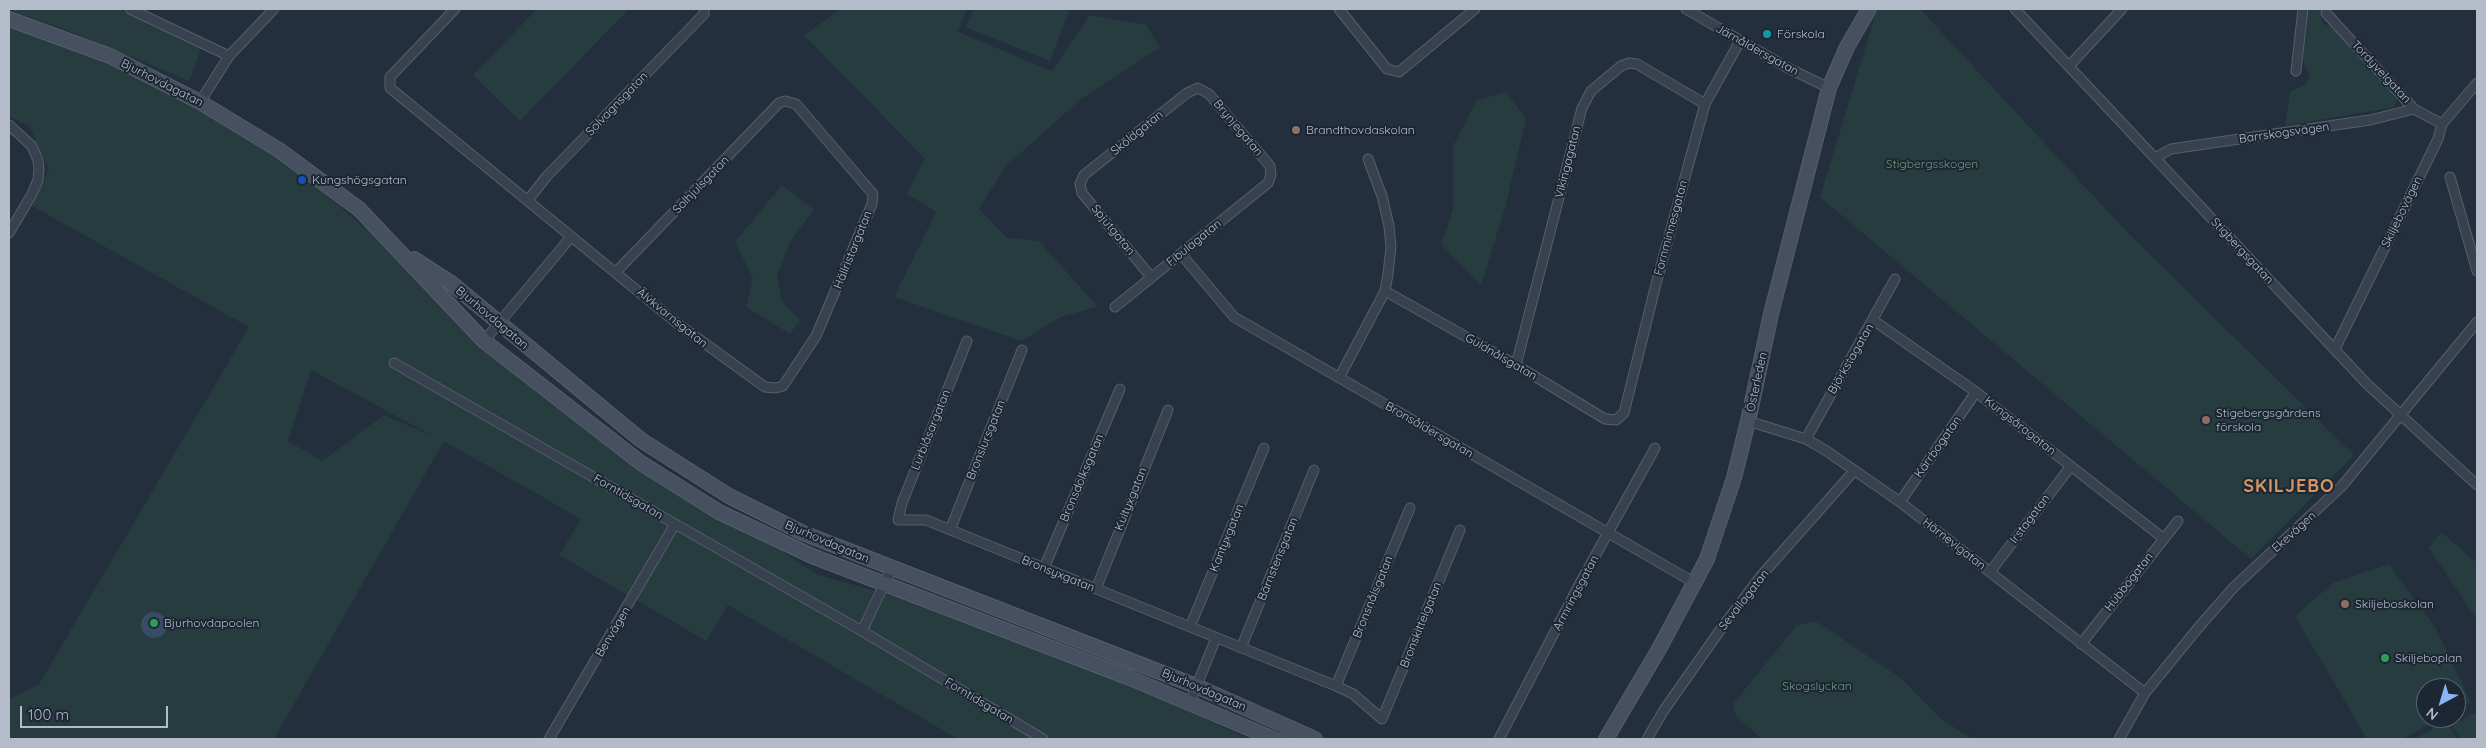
<!DOCTYPE html>
<html>
<head>
<meta charset="utf-8">
<style>
	body { margin:0 }
	#map { position:relative; width:2486px; height:748px; overflow:hidden; background:#242f3e; font-family:Quicksand,sans-serif }
	canvas { display:block }
	.frame { position:absolute; inset:0; border:10px solid #b4bcc9; pointer-events:none }
	.north { position:absolute; left:2416px; top:678px; width:50px; height:50px; box-sizing:border-box; background:#1d2633; border:1px solid #59626f; border-radius:50%; rotate:219deg; font-size:14px; font-weight:700; line-height:20px; text-align:center; color:#b4bcc9 }
	.north::after { content:''; display:block; margin:auto; width:18px; height:22px; background:#8ab4f8; clip-path:polygon(50% 0,100% 100%,50% 72%,0 100%) }
	.scale { position:absolute; left:20px; top:706px; width:148px; height:22px; box-sizing:border-box; border:2px solid #b4bcc9; border-top:0; padding-left:6px; font-size:15px; line-height:18px; white-space:nowrap; color:#b4bcc9; -webkit-text-stroke:4px #1d2633; paint-order:stroke }
</style>
</head>
<body>
<div id="map">
<canvas width="2486" height="748"></canvas>
<div class="frame"></div>
<div class="north">N</div>
<div class="scale">100 m</div>
</div>
<script>
const g = document.querySelector('canvas').getContext('2d');
g.lineJoin = 'round';
function paint(path, color) { g.fillStyle = color; g.fill(path, 'evenodd'); }
const poly = rows => new Path2D(rows.map(r => 'M' + r).join(''));
function strokePath(path, color, width, dash) { g.strokeStyle = color; g.lineWidth = width; g.lineCap = dash ? 'butt' : 'round'; g.setLineDash(dash || []); g.stroke(path); }
function write(font, color, halo, rows, align = 'center') {
  g.font = font + ' Quicksand,sans-serif'; g.lineWidth = 4; g.setLineDash([]); g.textBaseline = 'middle'; g.strokeStyle = halo; g.fillStyle = color; for (const [text, x, y, turn = 0] of rows) {
    g.save(); g.translate(x, y); g.rotate((+turn || 0) * Math.PI / 180); g.textAlign = isNaN(turn) ? turn : align; if (halo) g.strokeText(text, 0, 0); g.fillText(text, 0, 0); g.restore();
  }
}
paint(poly([
	[120,9,201,49,189,81,69,31,9,10],
	[537,9,629,9,520,121,473,75],
	[841,9,967,9,958,32,1052,71,1090,15,1146,25,1160,47,1080,100,1005,167,979,209,1007,238,1039,241,1098,307,1060,317,1022,341,894,297,936,212,907,194,925,159,804,35],
	[973,9,1064,9,1069,11,1050,61,966,27],
	[1880,9,1920,9,2127,232,2354,455,2251,559,1820,197,1876,13],
	[2309,9,2321,9,2323,11,2320,15,2324,25,2335,25,2398,97,2394,107,2285,126,2290,92,2306,84,2310,77,2303,61],
	[9,27,97,56,201,110,295,166,387,249,483,342,706,512,780,550,818,575,912,601,1162,699,1249,739,958,739,728,605,706,641,559,555,581,519,444,441,274,739,9,739,9,699,39,684,249,327,32,206,49,169,29,126,9,116],
	[311,370,435,437,384,415,322,461,288,441],
	[1506,92,1526,119,1505,208,1481,285,1441,244,1453,210,1453,146,1477,100],
	[782,185,814,209,790,242,777,275,782,302,800,320,790,334,746,307,753,278,735,242],
	[2441,532,2477,563,2477,620,2429,548],
	[2389,564,2436,629,2471,702,2456,710,2456,688,2426,688,2426,718,2441,718,2403,739,2367,739,2295,616,2333,583],
	[1810,622,1819,623,1902,679,1941,719,1973,739,1762,739,1736,716,1733,704,1796,626],
	[2477,712,2477,739,2460,739,2452,725],
	[2447,721,2456,739,2414,739]
]), '#263c3f');
paint(poly([
	'141 625a13 13 0 1 1 26 0a13 13 0 1 1-26 0Z'
]), '#394c67');
const minor = poly([
	[130,9,229,56],
	[455,9,390,77,390,88,678,324,765,387,776,388,783,386,816,336,872,204,873,194,796,104,785,101,779,103,616,272],
	[1339,9,1387,69,1399,72,1475,9],
	[1686,9,1788,68,1829,88],
	[2015,9,2367,384,2477,485],
	[2326,13,2414,109,2442,124],
	[2069,66,2122,9],
	[2296,71,2303,9],
	[200,102,229,56,274,9],
	[9,125,32,146,38,160,39,169,38,180,32,194,9,233],
	[2155,158,2171,149,2370,120,2414,109],
	[2450,177,2477,271],
	[528,200,547,176,704,14,704,9],
	[1181,254,1234,317,1695,583],
	[1385,291,1516,365,1605,419,1616,420,1624,413,1656,284,1705,104,1740,41],
	[1115,307,1268,183,1271,175,1270,166,1209,94,1198,88,1187,93,1084,175,1080,184,1082,193,1151,277],
	[1873,320,1976,392,2163,538],
	[484,341,571,237],
	[967,341,902,503,898,520,926,520,1336,686,1353,694,1382,719,1460,530],
	[2335,349,2438,139,2442,124,2477,83],
	[394,363,862,631,1043,739],
	[1516,365,1582,108,1591,91,1621,66,1629,63,1637,64,1705,104],
	[1339,378,1385,291,1388,274,1391,247,1389,226,1382,196,1368,159],
	[1748,421,1806,439,1825,450,1900,502,2145,693],
	[1806,439,1895,279],
	[1900,502,1976,392],
	[950,530,1022,350],
	[1044,568,1120,389],
	[1990,572,2071,466],
	[1096,589,1168,410],
	[1190,627,1264,448],
	[862,631,892,568],
	[2081,644,2178,521],
	[1241,648,1314,470],
	[1336,686,1410,508],
	[1190,702,1216,638],
	[549,739,675,524],
	[1499,739,1579,585,1655,448],
	[1647,739,1664,710,1723,626,1760,577,1854,471],
	[2119,739,2145,693,2198,628,2234,587,2342,486,2477,322]
]);
const secondary = poly([
	[9,19,110,56,200,102,279,150,359,209,484,341,641,463,719,512,812,556,1130,678,1274,739],
	[414,259,451,283,641,440,729,496,803,533,1196,686,1315,739],
	[1285,739,1291,728],
	[1606,739,1659,649,1707,559,1734,478,1748,421,1771,314,1829,88,1847,47,1869,9]
]);
strokePath(minor, '#565f6c', 11);
strokePath(secondary, '#565f6c', 16);
strokePath(minor, '#38414e', 9);
strokePath(secondary, '#465061', 14);
for (const [x, y, r, color] of [
	[1767,34,5,"#0f9aa8"],
	[1296,130,5,"#8d6e63"],
	[302,180,5,"#1a4fb4"],
	[2206,420,5,"#8d6e63"],
	[2345,604,5,"#8d6e63"],
	[154,623,5,"#2e9e5b"],
	[2385,658,5,"#2e9e5b"]
]) { const dot = new Path2D(); dot.arc(x, y, r, 0, 2 * Math.PI); g.fillStyle = color; g.fill(dot); strokePath(dot, '#1d2633', 2); }
write('12px', '#b4bcc9', '#1d2633', [
	["Förskola",1777,34],
	["Brandthovdaskolan",1306,130],
	["Kungshögsgatan",312,180],
	["Stigebergsgårdens",2216,413],
	["förskola",2216,427],
	["Skiljeboskolan",2355,604],
	["Bjurhovdapoolen",164,623],
	["Skiljeboplan",2395,658]
], 'left');
write('12px', '#b4bcc9', '#1d2633', [
	["Järnåldersgatan",1757,50,29],
	["Tordyvelgatan",2381,72,47],
	["Bjurhovdagatan",162,83,27],
	["Solvagnsgatan",617,104,-46],
	["Brynjegatan",1238,128,50],
	["Sköldgatan",1137,133,-39],
	["Barrskogsvägen",2284,133,-8],
	["Vikingagatan",1568,162,-76],
	["Solhjulsgatan",701,185,-46],
	["Skiljebovägen",2402,212,-64],
	["Fornminnesgatan",1671,228,-75],
	["Spjutgatan",1113,230,51],
	["Fibulagatan",1194,243,-39],
	["Hällristargatan",853,250,-68],
	["Stigbergsgatan",2242,251,47],
	["Bjurhovdagatan",492,318,40],
	["Älvkvarnsgatan",672,318,39],
	["Guldnålsgatan",1501,357,30],
	["Björkstagatan",1851,359,-60],
	["Österleden",1757,382,-78],
	["Kungsåragatan",2020,426,38],
	["Lurblåsargatan",931,430,-68],
	["Bronsåldersgatan",1429,430,30],
	["Bronslursgatan",986,440,-68],
	["Kärrbogatan",1938,447,-55],
	["Bronsdolksgatan",1082,478,-67],
	["Forntidsgatan",628,497,30],
	["Kultyxgatan",1131,499,-68],
	["Irstagatan",2030,519,-53],
	["Ekevägen",2294,532,-42],
	["Kantyxgatan",1227,538,-68],
	["Bjurhovdagatan",827,542,23],
	["Härnevigatan",1954,544,38],
	["Bärnstensgatan",1278,559,-68],
	["Bronsyxgatan",1058,574,22],
	["Hubbogatan",2129,582,-52],
	["Armringsgatan",1576,593,-62],
	["Bronsnålsgatan",1373,597,-68],
	["Sevallagatan",1744,600,-52],
	["Bronskittelgatan",1421,625,-68],
	["Benvägen",613,632,-59],
	["Bjurhovdagatan",1204,690,23],
	["Forntidsgatan",979,701,31]
]);
write('12px', '#6b9a76', '#1d2633', [
	["Stigbergsskogen",1932,164],
	["Skogslyckan",1817,686]
]);
g.letterSpacing = '1px';
write('bold 18px', '#d59563', '#1d2633', [
	["SKILJEBO",2289,487]
]);
g.letterSpacing = '0px';
</script>
</body>
</html>
